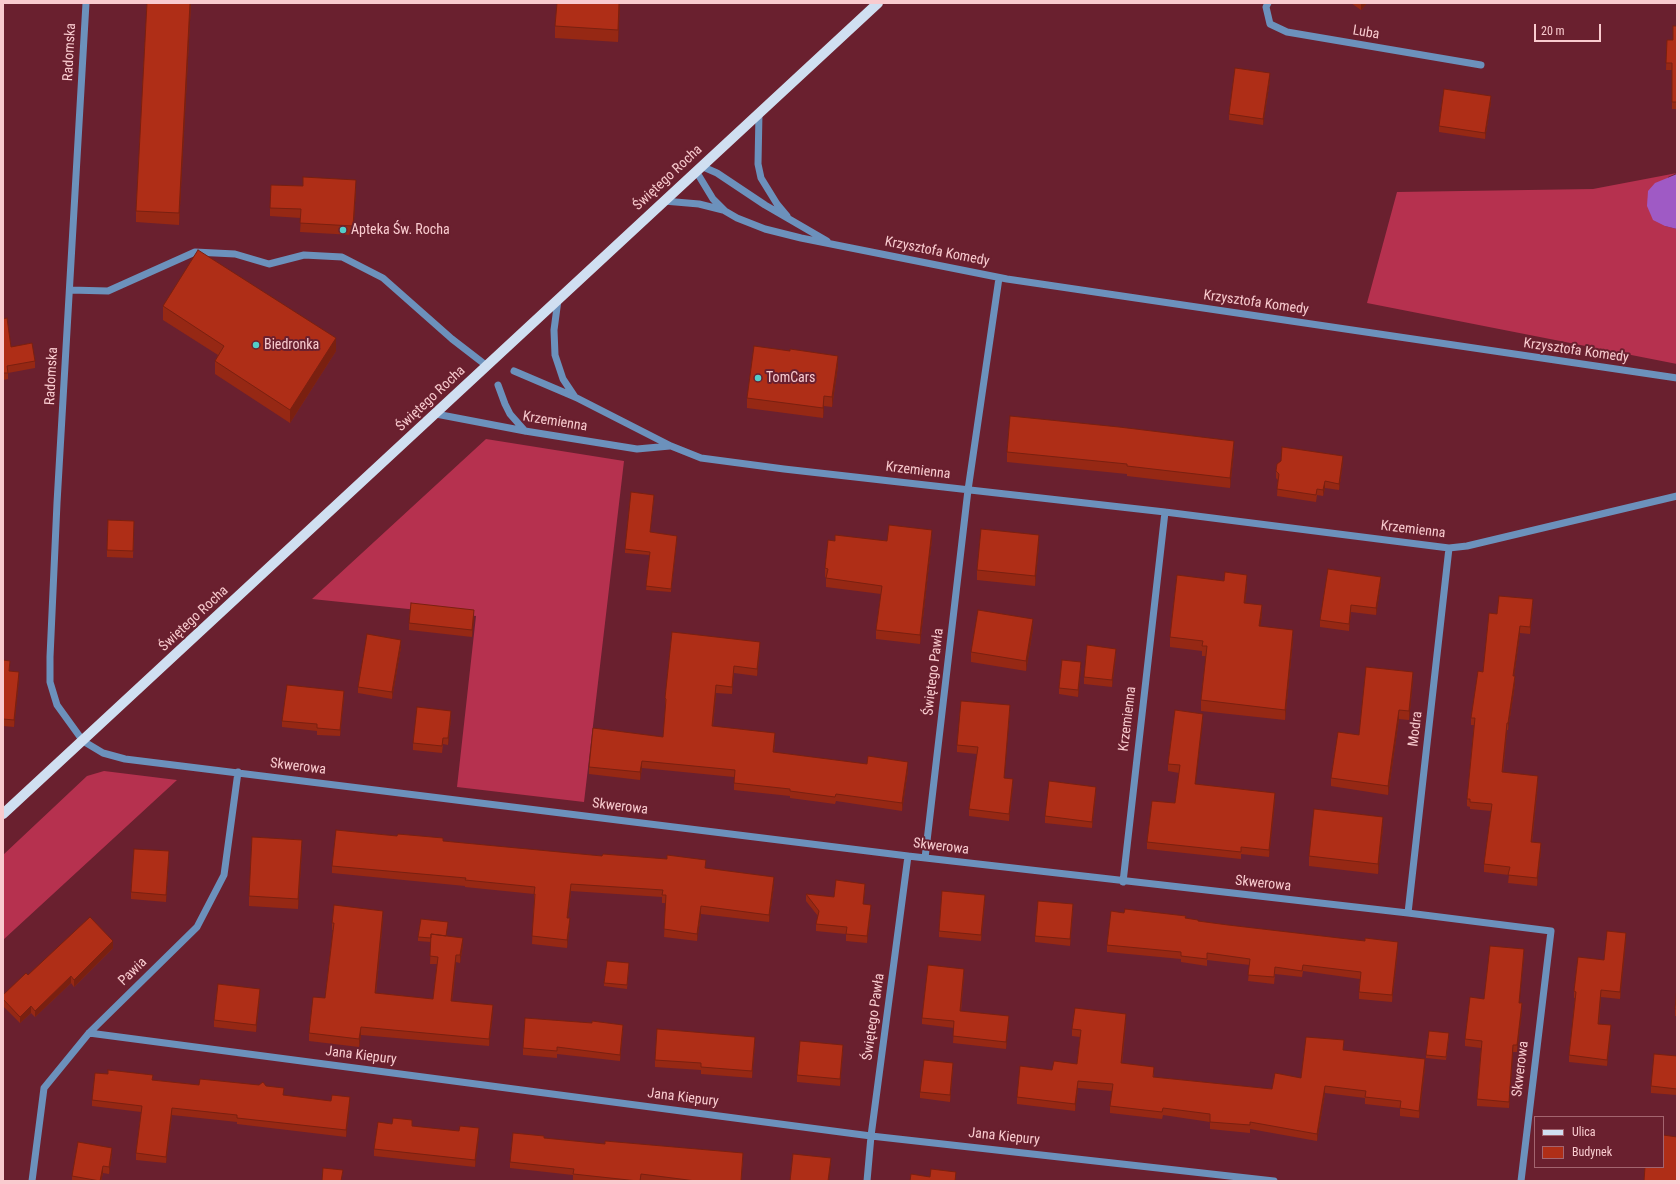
<!DOCTYPE html>
<html>
<head>
<meta charset="utf-8">
<style>
	body { margin:0 }
	#map { position:relative; width:1680px; height:1184px; overflow:hidden; background:#6a202f; font-family:"Roboto Condensed",sans-serif }
	canvas { display:block }
	.frame { position:absolute; inset:0; border:4px solid #f9cbcf; pointer-events:none }
	.legend { position:absolute; left:1534px; top:1116px; width:130px; height:52px; box-sizing:border-box; background:#6a202f; border:1px solid #a3646f; margin:0; padding:5px 7px; list-style:none; font-size:12px; color:#f9cbcf }
	.legend li { display:flex; align-items:center; gap:8px; height:20px }
	.legend b { width:20px; border:1px solid #a3646f }
	.scale { position:absolute; left:1534px; top:24px; width:67px; height:18px; box-sizing:border-box; border:2px solid #f9cbcf; border-top:0; padding-left:5px; font-size:12px; line-height:14px; white-space:nowrap; color:#f9cbcf; -webkit-text-stroke:3px #6a202f; paint-order:stroke }
</style>
</head>
<body>
<div id="map">
<canvas width="1680" height="1184"></canvas>
<div class="frame"></div>
<ul class="legend">
<li><b style="height:5px;background:#d0dff1"></b>Ulica</li>
<li><b style="height:11px;background:#af2e17"></b>Budynek</li>
</ul>
<div class="scale">20 m</div>
</div>
<script>
const g = document.querySelector('canvas').getContext('2d');
g.lineJoin = 'round';
function paint(path, color) { g.fillStyle = color; g.fill(path, 'evenodd'); }
const poly = rows => new Path2D(rows.map(r => 'M' + r).join(''));
function strokePath(path, color, width, dash) { g.strokeStyle = color; g.lineWidth = width; g.lineCap = dash ? 'butt' : 'round'; g.setLineDash(dash || []); g.stroke(path); }
function write(font, color, halo, rows, align = 'center') {
  g.font = font + ' "Roboto Condensed",sans-serif'; g.lineWidth = 4; g.setLineDash([]); g.textBaseline = 'middle'; g.strokeStyle = halo; g.fillStyle = color; for (const [text, x, y, turn = 0] of rows) {
    g.save(); g.translate(x, y); g.rotate((+turn || 0) * Math.PI / 180); g.textAlign = isNaN(turn) ? turn : align; if (halo) g.strokeText(text, 0, 0); g.fillText(text, 0, 0); g.restore();
  }
}
paint(poly([
	[1677,173,1668,177,1665,226,1677,229,1677,364,1367,303,1397,192,1593,189],
	[486,439,624,461,584,802,457,787,476,616,312,599],
	[104,771,177,780,3,940,3,855,87,776]
]), '#b6314f');
paint(poly([
	[1677,174,1677,229,1665,226,1653,220,1647,206,1648,191,1655,183]
]), '#9f5ac5');
strokePath(poly([
	[86,3,57,503,50,657,50,682,57,705,83,741,103,753,125,759,908,856,1408,913,1551,931,1521,1181],
	[1268,3,1266,7,1270,24,1287,32,1481,65],
	[759,113,758,164,761,178,777,204,787,216],
	[701,166,717,173,765,205,827,241],
	[696,171,713,199,725,211,737,218,765,229,801,238,1007,279,1677,378],
	[664,201,699,204,723,210],
	[70,290,108,291,195,252,235,254,269,264,304,255,342,257,383,278,452,339,487,366],
	[558,300,554,330,555,355,563,379,575,397],
	[514,371,575,397,671,446,701,458,784,469,1165,512,1449,548,1467,546,1677,496],
	[498,385,505,404,510,414,525,431],
	[436,414,525,431,637,449,670,446],
	[925,858,968,490,999,278],
	[1123,882,1165,512],
	[1408,913,1449,548],
	[89,1033,871,1136,1274,1181],
	[32,1181,44,1088,89,1033,197,927,224,875,238,772],
	[867,1181,871,1136,908,856]
]), '#6c91bc', 7);
strokePath(poly([
	[3,814,878,3]
]), '#d0dff1', 10);
paint(poly([
	[147,3,191,3,179,225,136,222,136,211],
	[620,3,618,42,555,38,555,26],
	[1351,3,1367,3,1361,10],
	[1677,26,1677,109,1672,109,1672,70,1666,70,1667,40,1673,40],
	[1270,80,1263,125,1229,120,1229,114],
	[1491,102,1485,139,1439,132,1439,126],
	[356,189,353,235,300,232,301,218,270,216,270,208],
	[163,306,336,351,290,423,215,374,215,361,218,355,163,320],
	[3,319,11,347,35,361,35,368,8,373,8,379,3,380],
	[790,351,838,366,832,407,824,406,823,418,747,408,747,398],
	[1234,451,1230,488,1127,476,1127,474,1007,462,1007,452],
	[1343,462,1339,490,1325,488,1323,496,1317,495,1316,502,1277,496,1278,480,1276,478,1276,471],
	[654,498,650,532,677,539,671,592,646,590,650,555,625,553,625,549],
	[134,521,133,558,107,557,107,550],
	[932,539,920,644,876,639,876,630,881,594,826,587,826,578,825,577,825,568,835,541,887,541],
	[1039,545,1035,586,977,580,977,570],
	[1381,583,1376,615,1351,612,1349,631,1320,627,1320,620],
	[1247,585,1245,603,1262,615,1260,626,1293,640,1285,720,1201,711,1201,700,1206,656,1202,656,1202,651,1170,647,1170,637],
	[1533,607,1530,634,1520,633,1514,676,1515,684,1508,730,1507,730,1503,772,1538,783,1532,842,1541,850,1537,886,1508,883,1509,875,1484,872,1484,864,1491,811,1470,809,1470,807,1467,806,1467,799,1474,725,1471,725,1471,718,1497,614],
	[474,617,472,637,409,630,409,623],
	[1033,629,1026,671,971,662,971,652],
	[401,647,392,699,358,693,358,687],
	[760,649,757,676,734,673,732,694,716,693,713,726,775,741,774,753,908,770,902,811,836,801,835,804,790,798,790,796,734,790,734,777,642,768,640,780,589,774,589,767,663,737,666,706,665,706,665,698],
	[1116,655,1112,687,1084,684,1084,677],
	[3,660,10,667,9,671,19,679,14,727,3,726],
	[1081,668,1078,697,1059,694,1059,688],
	[1413,680,1409,720,1399,719,1388,795,1331,786,1331,778,1359,735],
	[344,697,340,736,317,735,317,731,282,727,282,721],
	[1010,711,1004,778,1013,786,1009,821,969,816,969,809,977,754,957,752,957,745],
	[451,718,448,745,443,744,442,753,413,750,413,743],
	[1203,721,1195,784,1275,800,1269,857,1241,854,1241,859,1147,849,1147,842,1175,803,1179,773,1168,771,1168,764],
	[1096,793,1092,828,1045,823,1045,816],
	[1383,827,1378,874,1309,866,1309,856],
	[443,841,706,869,774,885,769,922,701,914,697,941,664,937,666,903,662,903,662,897,571,891,568,918,570,926,567,948,532,944,534,902,534,894,465,887,465,886,332,873,332,866],
	[302,850,298,909,249,906,249,896],
	[169,858,166,902,131,899,131,892],
	[865,891,863,904,871,912,867,943,846,941,846,934,816,931,816,924,818,916,806,901,806,894,834,897],
	[985,902,981,941,939,937,939,931],
	[1073,911,1070,946,1035,942,1035,936],
	[1186,918,1198,921,1398,948,1392,1002,1359,999,1359,992,1360,979,1303,971,1302,977,1275,974,1274,984,1248,981,1250,965,1207,960,1207,966,1181,962,1181,959,1107,952,1107,945],
	[383,919,376,993,433,999,437,964,430,964,431,942,418,941,418,937,447,936,463,945,460,963,456,962,452,1001,493,1013,489,1046,361,1035,359,1047,309,1041,309,1033,325,998,333,930,332,930,332,923],
	[1626,940,1620,999,1601,997,1599,1024,1611,1032,1607,1066,1569,1062,1569,1055,1575,998,1574,998,1574,991,1604,960],
	[113,948,74,987,71,983,35,1017,31,1013,20,1023,3,1006,3,995,28,975],
	[1524,956,1519,1003,1522,1010,1517,1052,1513,1052,1509,1108,1477,1106,1477,1099,1481,1048,1465,1046,1465,1039,1484,999],
	[629,967,627,989,604,986,604,983],
	[964,975,961,1011,1009,1023,1006,1049,953,1043,954,1028,922,1024,922,1018],
	[1677,987,1677,1016,1675,1016,1675,1009],
	[260,996,256,1032,214,1027,214,1020],
	[1126,1022,1122,1063,1154,1074,1154,1077,1272,1089,1301,1078,1344,1050,1425,1067,1419,1118,1400,1116,1400,1108,1365,1104,1365,1098,1325,1093,1317,1141,1250,1129,1250,1133,1210,1129,1210,1122,1163,1115,1162,1119,1110,1113,1110,1106,1112,1091,1078,1088,1075,1111,1017,1104,1017,1097,1052,1070,1077,1064,1080,1037,1072,1036,1072,1029],
	[623,1031,620,1061,557,1054,557,1058,523,1055,523,1048],
	[1449,1037,1446,1060,1426,1058,1426,1055],
	[755,1044,752,1078,701,1074,701,1070,655,1067,655,1060],
	[843,1052,840,1086,797,1082,797,1075],
	[1677,1056,1677,1095,1651,1093,1651,1086],
	[953,1069,950,1102,920,1098,920,1092],
	[153,1080,199,1085,266,1086,284,1096,350,1104,346,1137,237,1124,237,1122,172,1115,166,1163,136,1160,136,1153,141,1112,92,1106,92,1100],
	[392,1124,479,1135,475,1167,374,1156,374,1149],
	[544,1138,743,1160,741,1181,573,1181,573,1175,510,1168,510,1162],
	[112,1154,109,1174,103,1173,101,1181,72,1181,72,1176]
]), '#962814');
paint(poly([
	[190,3,191,3,179,225,179,213],
	[619,3,620,3,618,42,618,30],
	[1362,3,1367,3,1361,10,1361,4],
	[1270,73,1270,80,1263,125,1263,119],
	[1491,96,1491,102,1485,139,1485,133],
	[356,180,356,189,353,235,353,226],
	[336,338,336,351,290,423,290,410],
	[838,356,838,366,832,407,832,397],
	[824,396,824,406,823,418,823,408],
	[1234,441,1234,451,1230,488,1230,478],
	[1343,456,1343,462,1339,490,1339,484],
	[1325,481,1325,488,1323,496,1323,490],
	[932,530,932,539,920,644,920,635],
	[1039,535,1039,545,1035,586,1035,576],
	[677,536,677,539,671,592,671,589],
	[1247,575,1247,585,1244,613,1244,603],
	[1381,577,1381,583,1376,615,1376,608],
	[1533,599,1533,607,1530,634,1530,627],
	[1262,605,1262,615,1259,636,1259,626],
	[1351,605,1351,612,1349,631,1349,624],
	[474,610,474,617,472,637,472,630],
	[1033,619,1033,629,1026,671,1026,661],
	[1520,626,1520,633,1513,684,1513,676],
	[1293,630,1293,640,1285,720,1285,710],
	[401,640,401,647,392,699,392,692],
	[760,642,760,649,757,676,757,669],
	[1116,649,1116,655,1112,687,1112,680],
	[1081,662,1081,668,1078,697,1078,690],
	[734,666,734,673,732,694,732,687],
	[19,672,19,679,14,727,14,720],
	[1413,672,1413,680,1409,720,1409,711],
	[1515,676,1515,684,1508,730,1508,723],
	[716,685,716,693,712,734,712,726],
	[344,691,344,697,340,736,340,730],
	[1010,705,1010,711,1004,785,1004,778],
	[1399,710,1399,719,1388,795,1388,786],
	[451,711,451,718,448,745,448,738],
	[1203,714,1203,721,1195,791,1195,784],
	[1507,723,1507,730,1502,779,1502,772],
	[775,733,775,741,773,760,773,752],
	[642,761,642,768,640,780,640,772],
	[908,762,908,770,902,811,902,803],
	[1538,776,1538,783,1531,849,1531,842],
	[1013,779,1013,786,1009,821,1009,814],
	[1096,787,1096,793,1092,828,1092,822],
	[1275,793,1275,800,1269,857,1269,850],
	[1383,817,1383,827,1378,874,1378,864],
	[302,840,302,850,298,909,298,899],
	[1541,843,1541,850,1537,886,1537,878],
	[169,851,169,858,166,902,166,895],
	[774,877,774,885,769,922,769,915],
	[571,884,571,891,567,926,567,918],
	[865,884,865,891,863,911,863,904],
	[985,895,985,902,981,941,981,935],
	[1073,904,1073,911,1070,946,1070,939],
	[871,905,871,912,867,943,867,936],
	[701,906,701,914,697,941,697,934],
	[383,911,383,919,375,1001,375,993],
	[570,918,570,926,567,948,567,940],
	[1626,933,1626,940,1620,999,1620,992],
	[463,938,463,945,460,963,460,955],
	[113,941,113,948,74,987,74,980],
	[1398,942,1398,948,1392,1002,1392,995],
	[1524,949,1524,956,1519,1009,1519,1003],
	[456,955,456,962,451,1009,451,1001],
	[964,969,964,975,960,1018,960,1011],
	[71,976,71,983,35,1017,35,1011],
	[260,989,260,996,256,1032,256,1025],
	[1601,990,1601,997,1598,1031,1598,1024],
	[1522,1003,1522,1010,1517,1052,1517,1045],
	[493,1005,493,1013,489,1046,489,1039],
	[31,1006,31,1013,20,1023,20,1017],
	[1126,1014,1126,1022,1121,1070,1121,1063],
	[1009,1016,1009,1023,1006,1049,1006,1042],
	[623,1025,623,1031,620,1061,620,1055],
	[1611,1025,1611,1032,1607,1066,1607,1060],
	[361,1027,361,1035,359,1047,359,1039],
	[755,1037,755,1044,752,1078,752,1071],
	[843,1045,843,1052,840,1086,840,1079],
	[1513,1045,1513,1052,1509,1108,1509,1102],
	[1425,1059,1425,1067,1419,1118,1419,1111],
	[953,1063,953,1069,950,1102,950,1095],
	[1078,1081,1078,1088,1075,1111,1075,1104],
	[1325,1086,1325,1093,1317,1141,1317,1134],
	[350,1097,350,1104,346,1137,346,1130],
	[172,1108,172,1115,166,1163,166,1157],
	[479,1128,479,1135,475,1167,475,1160],
	[112,1148,112,1154,109,1174,109,1167],
	[831,1158,831,1164,829,1181,828,1181],
	[103,1166,103,1173,101,1181,100,1181]
]), '#7a2010');
const building = poly([
	[147,3,190,3,179,213,136,211,147,3],
	[557,3,619,3,618,30,555,26,557,3],
	[1673,26,1677,26,1677,102,1672,102,1672,63,1666,63,1667,40,1673,40,1673,26],
	[1235,68,1270,73,1263,119,1229,114,1235,68],
	[1444,89,1491,96,1485,133,1439,126,1444,89],
	[303,177,356,180,353,226,300,223,301,209,270,208,271,185,303,186,303,177],
	[198,250,336,338,290,410,215,361,224,346,163,306,198,250],
	[7,318,11,347,32,343,35,361,7,366,8,373,3,373,3,319,7,318],
	[754,346,790,351,790,349,838,356,832,397,824,396,823,408,747,398,754,346],
	[1010,416,1119,427,1234,441,1230,478,1127,466,1127,464,1007,452,1010,416],
	[1282,447,1343,456,1339,484,1325,481,1323,490,1317,489,1316,495,1277,489,1279,474,1276,471,1277,464,1281,461,1282,447],
	[631,492,654,495,650,532,677,536,671,589,646,586,650,552,625,549,631,492],
	[108,520,134,521,133,551,107,550,108,520],
	[889,525,932,530,920,635,876,630,882,586,826,578,828,569,825,568,828,540,835,541,835,535,887,541,889,525],
	[981,529,1039,535,1035,576,977,570,981,529],
	[1328,569,1381,577,1376,608,1351,605,1349,624,1320,620,1328,569],
	[1225,572,1247,575,1244,603,1262,605,1259,626,1293,630,1285,710,1201,700,1207,646,1202,646,1203,641,1170,637,1177,575,1224,581,1225,572],
	[1499,596,1533,599,1530,627,1520,626,1513,676,1515,676,1508,723,1507,723,1502,772,1538,776,1531,842,1541,843,1537,878,1508,875,1510,867,1484,864,1492,804,1470,802,1470,799,1467,799,1475,718,1471,718,1478,671,1483,672,1489,613,1497,614,1499,596],
	[411,603,474,610,472,630,409,623,411,603],
	[978,610,1033,619,1026,661,971,652,978,610],
	[672,632,760,642,757,669,734,666,732,687,716,685,712,726,775,733,773,752,867,764,868,756,908,762,902,803,836,794,835,797,790,791,790,789,734,783,735,770,642,761,640,772,589,767,593,728,663,737,666,699,665,698,672,632],
	[367,634,401,640,392,692,358,687,367,634],
	[1087,645,1116,649,1112,680,1084,677,1087,645],
	[3,660,10,661,9,671,19,672,14,720,3,719,3,660],
	[1062,660,1081,662,1078,690,1059,688,1062,660],
	[1366,667,1413,672,1409,711,1399,710,1388,786,1331,778,1338,732,1359,735,1366,667],
	[287,685,344,691,340,730,317,728,317,724,282,721,287,685],
	[961,701,1010,705,1004,778,1013,779,1009,814,969,809,978,747,957,745,961,701],
	[417,707,451,711,448,738,443,738,442,746,413,743,417,707],
	[1175,710,1203,714,1195,784,1275,793,1269,850,1241,847,1241,852,1147,842,1152,801,1175,803,1180,765,1168,764,1175,710],
	[1049,781,1096,787,1092,822,1045,816,1049,781],
	[1314,809,1383,817,1378,864,1309,856,1314,809],
	[336,830,397,836,398,834,443,838,443,841,602,856,603,854,667,859,667,855,706,860,705,868,774,877,769,915,701,906,697,934,664,929,666,895,662,895,663,890,571,884,567,918,570,918,567,940,532,936,535,894,534,894,535,887,465,880,466,878,332,866,336,830],
	[252,837,302,840,298,899,249,896,252,837],
	[134,849,169,851,166,895,131,892,134,849],
	[836,880,865,884,863,904,871,905,867,936,846,934,847,927,816,924,819,911,806,894,834,897,836,880],
	[942,891,985,895,981,935,939,931,942,891],
	[1038,901,1073,904,1070,939,1035,936,1038,901],
	[334,905,383,911,375,993,433,999,438,957,430,956,431,934,463,938,460,955,456,955,451,1001,493,1005,489,1039,361,1027,359,1039,309,1033,313,997,325,998,334,923,332,923,334,905],
	[1125,909,1186,916,1185,918,1198,920,1198,921,1228,925,1365,941,1365,938,1398,942,1392,995,1359,992,1361,972,1303,965,1302,971,1275,967,1274,977,1248,975,1250,959,1207,953,1207,959,1181,956,1181,952,1107,945,1111,911,1124,913,1125,909],
	[90,917,113,941,74,980,71,976,35,1011,31,1006,20,1017,3,999,3,995,26,973,28,975,90,917],
	[421,919,448,922,446,936,431,934,431,938,418,937,421,919],
	[1607,931,1626,933,1620,992,1601,990,1598,1024,1611,1025,1607,1060,1569,1055,1576,992,1574,991,1578,957,1604,960,1607,931],
	[1490,946,1524,949,1519,1003,1522,1003,1517,1045,1513,1045,1509,1102,1477,1099,1482,1041,1465,1039,1470,997,1484,999,1490,946],
	[607,961,629,963,627,985,604,983,607,961],
	[928,965,964,969,960,1011,1009,1016,1006,1042,953,1036,954,1021,922,1018,928,965],
	[218,984,260,989,256,1025,214,1020,218,984],
	[1677,987,1677,1009,1675,1009,1677,987],
	[1075,1008,1126,1014,1121,1063,1154,1067,1153,1077,1272,1089,1275,1073,1301,1078,1306,1037,1344,1040,1343,1050,1425,1059,1419,1111,1400,1108,1401,1101,1365,1097,1366,1091,1325,1086,1317,1134,1250,1122,1250,1125,1210,1122,1210,1114,1163,1108,1162,1112,1110,1106,1113,1084,1078,1081,1075,1104,1017,1097,1020,1066,1052,1070,1054,1061,1077,1064,1081,1030,1072,1029,1075,1008],
	[525,1018,592,1023,592,1021,623,1025,620,1055,557,1047,557,1051,523,1048,525,1018],
	[657,1029,755,1037,752,1071,701,1067,701,1063,655,1060,657,1029],
	[1429,1031,1449,1033,1446,1057,1426,1055,1429,1031],
	[800,1041,843,1045,840,1079,797,1075,800,1041],
	[1654,1054,1677,1056,1677,1089,1651,1086,1654,1054],
	[924,1060,953,1063,950,1095,920,1092,924,1060],
	[108,1070,153,1075,152,1080,199,1085,200,1079,259,1085,263,1082,266,1086,284,1088,283,1095,331,1101,332,1095,350,1097,346,1130,237,1118,237,1115,172,1108,166,1157,136,1153,142,1106,92,1100,95,1073,108,1074,108,1070],
	[393,1118,412,1120,412,1126,459,1131,460,1126,479,1128,475,1160,374,1149,378,1122,392,1124,393,1118],
	[513,1133,544,1136,544,1138,605,1144,605,1141,743,1153,741,1181,696,1181,641,1174,640,1181,638,1181,573,1174,574,1169,510,1162,513,1133],
	[1663,1135,1677,1137,1677,1181,1644,1181,1645,1167,1663,1167,1663,1135],
	[78,1142,112,1148,109,1167,103,1166,100,1181,72,1176,78,1142],
	[793,1154,831,1158,828,1181,790,1181,793,1154],
	[323,1168,343,1170,341,1181,322,1181,323,1168],
	[931,1169,956,1172,955,1181,958,1181,910,1181,911,1174,930,1177,931,1169]
]);
paint(building, '#af2e17');
strokePath(building, '#7a2010', 1);
for (const [x, y, r, color] of [
	[343,230,4,"#53cdc9"],
	[256,345,4,"#53cdc9"],
	[758,378,4,"#53cdc9"]
]) { const dot = new Path2D(); dot.arc(x, y, r, 0, 2 * Math.PI); g.fillStyle = color; g.fill(dot); strokePath(dot, '#6a202f', 1.5); }
write('14px', '#f9cbcf', '#6a202f', [
	["Luba",1366,33,9],
	["Radomska",70,52,-87],
	["Świętego Rocha",668,178,-43],
	["Krzysztofa Komedy",937,252,11],
	["Krzysztofa Komedy",1256,303,8],
	["Krzysztofa Komedy",1576,351,8],
	["Radomska",52,376,-87],
	["Świętego Rocha",431,399,-43],
	["Krzemienna",555,422,9],
	["Krzemienna",918,471,7],
	["Krzemienna",1413,530,7],
	["Świętego Rocha",194,619,-43],
	["Świętego Pawła",934,672,-83],
	["Krzemienna",1128,719,-83],
	["Modra",1416,729,-83],
	["Skwerowa",298,767,7],
	["Skwerowa",620,807,7],
	["Skwerowa",941,847,7],
	["Skwerowa",1263,884,6],
	["Pawia",133,972,-44],
	["Świętego Pawła",874,1017,-82],
	["Jana Kiepury",361,1056,7],
	["Skwerowa",1521,1069,-83],
	["Jana Kiepury",683,1098,7],
	["Jana Kiepury",1004,1137,6]
]);
write('14px', '#f9cbcf', '#6a202f', [
	["Apteka Św. Rocha",351,230],
	["Biedronka",264,345],
	["TomCars",766,378]
], 'left');
</script>
</body>
</html>
